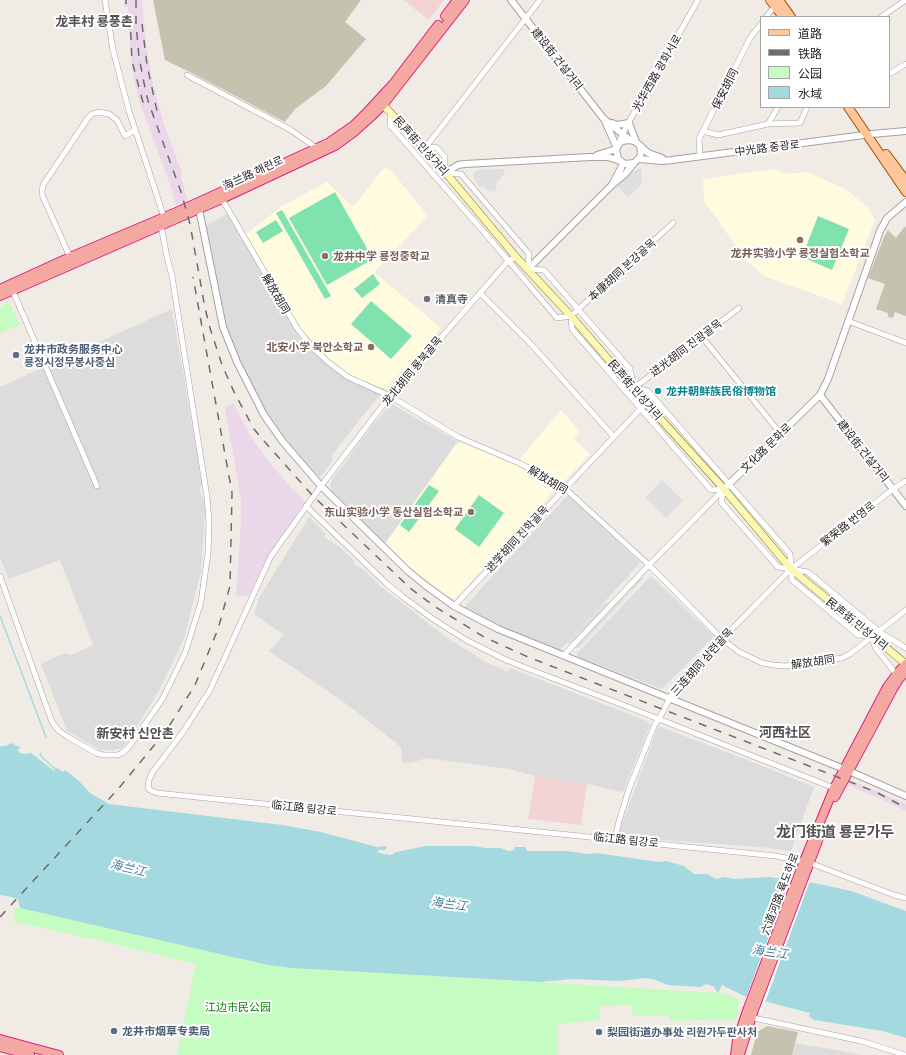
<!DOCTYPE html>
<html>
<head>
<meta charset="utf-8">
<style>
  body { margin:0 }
  #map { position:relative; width:906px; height:1055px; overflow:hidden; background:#f0ebe5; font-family:Barlow,"Noto Sans SC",sans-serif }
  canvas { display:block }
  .legend { position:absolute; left:760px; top:16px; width:130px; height:92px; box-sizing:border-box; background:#fff; border:1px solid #a5a5a5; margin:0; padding:5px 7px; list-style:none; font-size:12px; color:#1f1f1f }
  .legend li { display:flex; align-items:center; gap:8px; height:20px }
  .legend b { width:20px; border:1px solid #a5a5a5 }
</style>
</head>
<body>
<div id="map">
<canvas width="906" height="1055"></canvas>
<ul class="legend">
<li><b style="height:5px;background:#ffc69b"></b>道路</li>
<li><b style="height:5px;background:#6d6d6d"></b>铁路</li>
<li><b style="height:11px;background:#c4fcc1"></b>公园</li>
<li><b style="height:11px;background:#a4dadf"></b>水域</li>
</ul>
</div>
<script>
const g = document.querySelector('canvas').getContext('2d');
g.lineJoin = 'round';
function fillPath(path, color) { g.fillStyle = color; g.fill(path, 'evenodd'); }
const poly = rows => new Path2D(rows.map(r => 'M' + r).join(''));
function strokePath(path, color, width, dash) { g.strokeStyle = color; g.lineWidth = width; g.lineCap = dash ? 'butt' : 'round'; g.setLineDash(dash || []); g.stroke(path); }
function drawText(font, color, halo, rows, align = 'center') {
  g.font = font + ' Barlow,"Noto Sans SC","Noto Sans KR",sans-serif'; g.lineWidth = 4; g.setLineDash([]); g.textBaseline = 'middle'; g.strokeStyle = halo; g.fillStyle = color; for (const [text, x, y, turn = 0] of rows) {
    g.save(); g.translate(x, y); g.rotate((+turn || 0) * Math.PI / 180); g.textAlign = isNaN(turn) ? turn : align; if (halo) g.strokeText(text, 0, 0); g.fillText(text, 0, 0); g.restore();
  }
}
const residential = poly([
  [233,211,295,320,351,376,385,389,357,423,333,454,331,457,334,459,321,476,318,476,296,452,259,403,246,375,224,320,205,226],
  [172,309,202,483,199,490,204,501,205,513,201,572,184,639,160,689,128,741,122,748,113,750,100,750,67,731,41,664,65,653,71,655,93,645,60,560,9,579,0,558,0,387],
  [391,404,459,442,456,444,385,544,332,494,330,485,332,480,371,427],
  [569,496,639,561,639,564,560,650,556,651,504,629,466,609,466,605,566,497],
  [309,517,326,534,324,537,339,547,355,561,354,564,363,569,380,586,450,640,486,662,508,672,510,668,647,721,650,725,623,792,587,784,535,776,509,769,426,758,411,763,402,762,401,747,348,705,269,651,284,635,254,614,259,598],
  [651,576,714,636,662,689,578,657,577,653],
  [658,726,750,761,814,787,791,851,760,847,620,837,619,832],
  [796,1043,852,1053,862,1055,792,1055]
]);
const commercial = poly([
  [403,0,444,0,429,20],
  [535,776,587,784,581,825,528,819]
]);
const industrial = poly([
  [124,0,142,0,146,46,153,85,164,124,182,173,181,178,188,202,176,206,171,187,140,103,136,88,131,60,128,7,124,7],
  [233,403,250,435,265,457,292,489,306,502,268,556,248,597,236,595,241,521,241,500,225,407],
  [850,780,906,804,906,811,875,796,847,785]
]);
const education = poly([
  [384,168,390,169,428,216,374,272,441,328,385,389,351,376,333,364,302,330,246,234,282,206,327,182,353,207],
  [773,169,786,174,808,172,845,189,868,207,875,220,842,304,764,276,746,260,704,201,703,179],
  [561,410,580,432,574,439,590,454,564,482,562,482,519,460],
  [459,442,530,471,558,486,456,598,452,598,444,594,419,576,385,544,456,444]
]);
const construction = poly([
  [153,0,361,0,345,22,366,39,326,86,295,109,285,122,190,72,165,60],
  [905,226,906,228,906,316,895,312,893,318,888,317,888,313,876,309,885,284,868,278,884,237,888,230,896,238],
  [767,1026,798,1032,792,1055,751,1055,757,1032]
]);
const park = poly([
  [7,302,10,304,20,324,0,333,0,308],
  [15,908,20,908,278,967,721,993,727,994,740,1000,737,1009,740,1010,735,1022,725,1019,670,1021,669,1015,633,1016,632,1005,599,1006,600,1020,558,1024,558,1055,177,1055,196,964,93,939,15,922,14,917]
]);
const pitch = poly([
  [335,192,373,259,327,285,289,218],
  [282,210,331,296,325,299,276,213],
  [818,216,849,229,832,270,802,257],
  [276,220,283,231,263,243,256,232],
  [373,274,380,284,362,298,354,289],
  [371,301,412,336,391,359,351,324],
  [429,485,439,491,409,532,400,525],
  [479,495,504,513,479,547,455,529]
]);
const parking = poly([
  [641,168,642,182,638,188,628,197,616,185,632,172],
  [504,169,505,173,497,182,495,192,488,191,484,187,480,188,473,177,473,173,479,170],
  [662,480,683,501,666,518,645,498],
  [640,578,644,578,579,648,574,648],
  [604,603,610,603,572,643,566,643]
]);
const water = poly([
  [11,743,21,748,17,750,20,753,25,754,31,753,54,771,57,768,63,772,65,770,79,781,90,793,109,804,282,825,321,832,377,847,387,846,385,850,379,850,377,852,383,854,391,855,396,852,426,846,475,846,484,848,501,848,508,851,514,850,515,847,525,847,527,851,567,851,587,854,596,853,659,862,666,861,684,866,694,874,707,874,716,879,724,877,735,879,769,877,814,883,851,891,906,911,906,1038,883,1031,814,1020,809,1016,810,1013,744,996,722,985,718,993,713,986,706,984,701,987,668,985,656,980,645,978,620,981,573,979,540,982,292,968,268,965,20,908,18,899,16,898,0,895,0,746,6,746]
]);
const pier = poly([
  [794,869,812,875,761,1013,743,1006]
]);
const stream = poly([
  [0,616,46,737],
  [41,753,40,755,56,770]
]);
const minor = poly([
  [105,0,113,50,129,111,164,217],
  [766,17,776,5],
  [881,17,906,0],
  [889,74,906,64],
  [187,75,291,130,318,149],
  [391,112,390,125,484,232,557,318,571,316],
  [768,124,778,107],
  [703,131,718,135,768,124,800,123,807,107],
  [618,145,626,127,698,0],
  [425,148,436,147,445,157,445,173,461,174,529,254,528,269,544,270,630,369,634,387],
  [425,148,540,0],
  [700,156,699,139,750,38,761,24],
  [222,199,297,328,311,346,328,362,348,377,390,396,458,437,519,463,560,484,649,565,722,639,739,652,762,663,773,665,785,666,842,658,850,654,906,610],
  [70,257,43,197,42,193,43,185,88,118,92,114,98,112,109,114,117,120,125,136,135,130],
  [516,257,508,261,390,396,321,486,271,556,210,690,183,732,152,773,149,780,148,787,150,790,157,793,776,856,810,863,894,895,906,898],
  [12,289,97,486],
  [480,293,530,343,614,437],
  [571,316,572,329,711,490,724,489],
  [571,316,673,223],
  [848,321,906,343],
  [702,337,781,434],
  [634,388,648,391,790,554,792,580,858,635,872,636],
  [634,388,739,308],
  [724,489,721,502,778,567,808,572,881,633,906,648],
  [306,506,387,584,403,597,433,619,466,640,504,659,526,668,618,703,834,788],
  [0,576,52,722,59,731,68,737,96,753,103,755,118,755,122,753,128,748,150,717,163,698,185,653,201,602,208,553,209,522,207,497,172,276,167,257,161,226],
  [454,606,646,403],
  [872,636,875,647,896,674],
  [563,656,649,565,723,490],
  [615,839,619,821,629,789,655,724,659,719,673,692,722,639,791,569,893,489,906,481],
  [749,1017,861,1041,905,1055]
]);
const tertiary = poly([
  [511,0,603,118,611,125,630,140],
  [605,121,617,148],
  [612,123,617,125,629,123,636,142],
  [640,146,641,151,640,157,634,163,625,164,618,159,616,149,619,144,622,141,630,140,636,142,648,153,662,158],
  [597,155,616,149],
  [639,159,662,161,672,160,872,134,906,131],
  [620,161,623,163,621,168,612,185,625,174,634,163],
  [445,173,458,165,465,164,590,157,608,157,620,161],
  [199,209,223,327,237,362,264,415,283,442,321,486,408,571,425,585,454,606,498,629,849,771,906,796],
  [528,269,612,185],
  [820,395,906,506],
  [724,489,820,395,828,379,880,231,887,218,906,202]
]);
const secondary = poly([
  [380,102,425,148,516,257,571,316,646,403,724,489,791,569,906,664]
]);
const primary = poly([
  [770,0,783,17],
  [779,0,791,17],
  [848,107,906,192],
  [886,154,906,181]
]);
const trunk = poly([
  [445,16,457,0],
  [0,289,70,257,181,210,328,143,354,125,368,111,393,84,438,25],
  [0,296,222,199,335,146,353,133,372,116,383,105,465,0],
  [835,797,893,689,899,679,906,672],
  [0,1039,59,1055],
  [0,1047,30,1055],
  [740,1054,754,1010,819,838],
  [735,1055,737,1040,748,1008,800,871,834,788,887,687,899,671,906,664]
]);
const rail = poly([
  [136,0,136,24,139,57,144,83,148,101,181,192,190,224,205,308,210,328,222,365,235,394,254,429,264,441,313,496,410,588,434,606,484,637,528,657,876,792,906,808],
  [126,4,126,0],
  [130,16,132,61,144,106],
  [142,24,147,65,157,111],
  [0,917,119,788,166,731,195,685,218,629,230,586,232,493,193,277]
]);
const markers = [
  [800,240,4,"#8d6e63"],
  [325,256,4,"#8d6e63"],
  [427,299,4,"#6b7280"],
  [371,347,4,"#8d6e63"],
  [16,355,4,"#5c6f8a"],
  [658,391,4,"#0f9aa8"],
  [471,512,4,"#8d6e63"],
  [114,1031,4,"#5c6f8a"],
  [599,1032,4,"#5c6f8a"]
];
const streetNames = [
  ["建设街 건설거리",557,59,52],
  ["光华西路 광화서로",657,73,-60],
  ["保安胡同",725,89,-63],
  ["民声街 민성거리",421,146,48],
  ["中光路 중광로",767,148,-7],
  ["海兰路 해란로",253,173,-25],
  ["本康胡同 본강골목",622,270,-42],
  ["解放胡同",276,294,60],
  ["进光胡同 진광골목",686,348,-37],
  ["龙北胡同 룡북골목",412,371,-50],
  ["民声街 민성거리",635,390,49],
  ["文化路 문화로",766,448,-44],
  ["建设街 건설거리",863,451,52],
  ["解放胡同",548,480,31],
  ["繁荣路 번영로",848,524,-38],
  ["进学胡同 진학골목",517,539,-47],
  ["民声街 민성거리",857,624,39],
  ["三连胡同 삼련골목",702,662,-48],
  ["解放胡同",813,662,-8],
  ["临江路 림강로",304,808,6],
  ["临江路 림강로",626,840,6],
  ["六道河路 륙도하로",780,894,-69]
];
const educationNames = [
  ["龙井实验小学 룡정실험소학교",800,253,"center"],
  ["龙井中学 룡정중학교",333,256,"left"],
  ["北安小学 북안소학교",363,347],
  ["东山实验小学 동산실험소학교",463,512]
];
const worshipNames = [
  ["清真寺",435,299]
];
const serviceNames = [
  ["龙井市政务服务中心",24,349],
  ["룡정시정무봉사중심",24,362],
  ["龙井市烟草专卖局",122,1031],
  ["梨园街道办事处 리원가두판사처",607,1032]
];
const cultureNames = [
  ["龙井朝鲜族民俗博物馆",666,391]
];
const parkNames = [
  ["江边市民公园",238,1007]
];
const waterNames = [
  ["海兰江",128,868,14],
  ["海兰江",449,904,8],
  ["海兰江",770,952,8]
];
const quarterNames = [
  ["龙丰村 룡풍촌",94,22],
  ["河西社区",785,733],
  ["新安村 신안촌",135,734]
];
const districtNames = [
  ["龙门街道 룡문가두",835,832]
];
fillPath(residential, '#dddcdc');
fillPath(commercial, '#f2d4d6');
fillPath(industrial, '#ead7e9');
fillPath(education, '#fffbdf');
fillPath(construction, '#c5c2b0');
fillPath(park, '#c4fcc1');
fillPath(pitch, '#80e2af');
fillPath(parking, '#dfdfdf');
fillPath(water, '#a4dadf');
fillPath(pier, '#fff');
strokePath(stream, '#a4dadf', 1.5);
strokePath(minor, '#a3a3a3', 6);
strokePath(tertiary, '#a3a3a3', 8);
strokePath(secondary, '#7c7801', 8);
strokePath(primary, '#9a5200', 10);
strokePath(trunk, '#e21e7c', 10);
strokePath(minor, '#fff', 5);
strokePath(tertiary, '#fff', 6);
strokePath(secondary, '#fcf6b7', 7);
strokePath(primary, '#ffc69b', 8);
strokePath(trunk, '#f4a8a2', 8);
strokePath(rail, '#6d6d6d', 1.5, [8, 8]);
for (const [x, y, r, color] of markers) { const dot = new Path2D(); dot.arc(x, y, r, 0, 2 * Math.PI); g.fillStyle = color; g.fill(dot); strokePath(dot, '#fff', 1.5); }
drawText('11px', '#1f1f1f', '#fff', streetNames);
drawText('bold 11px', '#785e54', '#fff', educationNames, 'right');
drawText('bold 11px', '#5b616d', '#fff', worshipNames, 'left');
drawText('bold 11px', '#4e5e75', '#fff', serviceNames, 'left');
drawText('bold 11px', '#0d838f', '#fff', cultureNames, 'left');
drawText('11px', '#0e8307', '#fff', parkNames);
drawText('italic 12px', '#3f7a9b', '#fff', waterNames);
drawText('bold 13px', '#525252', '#fff', quarterNames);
drawText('bold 15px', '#525252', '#fff', districtNames);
</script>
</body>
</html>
